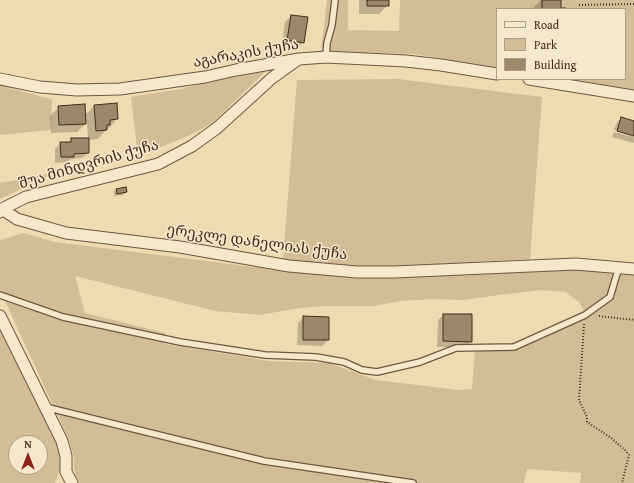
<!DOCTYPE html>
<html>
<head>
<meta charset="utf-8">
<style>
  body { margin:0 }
  #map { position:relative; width:634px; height:483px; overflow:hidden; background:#efdbb0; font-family:"Gentium Book Plus",serif }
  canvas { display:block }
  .legend { position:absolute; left:496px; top:8px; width:130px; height:72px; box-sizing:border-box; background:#f5e8cc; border:1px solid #ad9d86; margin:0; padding:5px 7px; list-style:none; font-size:12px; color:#422d1c }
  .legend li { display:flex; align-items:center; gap:8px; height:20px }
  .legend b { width:20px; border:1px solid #ad9d86 }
  .north { position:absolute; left:8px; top:435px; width:40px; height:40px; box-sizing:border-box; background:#f5e8cc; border:1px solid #ad9d86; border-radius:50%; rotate:0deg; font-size:11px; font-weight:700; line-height:16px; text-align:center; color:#422d1c }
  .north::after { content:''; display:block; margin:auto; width:14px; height:18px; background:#8f2418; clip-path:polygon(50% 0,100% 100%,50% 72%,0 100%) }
</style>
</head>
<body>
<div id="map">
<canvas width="634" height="483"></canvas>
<ul class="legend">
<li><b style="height:5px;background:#f5e8cc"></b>Road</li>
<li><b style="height:11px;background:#d2bd97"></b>Park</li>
<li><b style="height:11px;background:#9c8769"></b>Building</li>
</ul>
<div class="north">N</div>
</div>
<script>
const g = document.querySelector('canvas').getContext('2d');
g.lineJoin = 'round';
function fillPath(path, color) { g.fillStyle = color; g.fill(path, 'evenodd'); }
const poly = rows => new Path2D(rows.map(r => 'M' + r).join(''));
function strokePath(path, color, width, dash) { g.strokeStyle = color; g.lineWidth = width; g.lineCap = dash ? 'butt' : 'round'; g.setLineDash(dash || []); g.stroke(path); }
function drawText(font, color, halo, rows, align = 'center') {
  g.font = font + ' "Gentium Book Plus","Noto Serif Georgian",serif'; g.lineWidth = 3; g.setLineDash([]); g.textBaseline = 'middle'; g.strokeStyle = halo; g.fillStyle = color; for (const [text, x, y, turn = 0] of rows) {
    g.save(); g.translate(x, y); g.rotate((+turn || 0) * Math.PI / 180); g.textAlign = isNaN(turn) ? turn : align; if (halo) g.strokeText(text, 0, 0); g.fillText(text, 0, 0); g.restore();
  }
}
const green = poly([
  [327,0,348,0,348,30,399,31,400,0,634,0,634,91,564,79,625,79,625,9,497,9,497,68,414,54,321,51],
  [266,68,264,73,211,124,186,137,138,156,131,97,181,89],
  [398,79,542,97,530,259,385,267,305,264,283,260,297,80],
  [0,86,52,99,51,130,0,135],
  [54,173,0,199,0,183],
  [23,233,55,242,286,271,320,274,382,277,572,269,634,275,634,483,580,483,581,473,527,469,524,483,79,483,77,481,74,469,74,457,69,440,0,290,0,242,1,240],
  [75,276,215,311,260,315,293,309,323,306,374,306,401,301,432,299,464,300,499,295,543,290,565,292,578,301,585,312,528,340,475,349,472,389,458,390,376,380,329,363,269,361,165,344,165,333,85,313],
  [0,328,61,452,61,465,55,483,0,483],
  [16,443,40,443,40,467,16,467]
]);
const shadow = poly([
  [359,0,388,0,388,5,379,14,359,14],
  [541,0,560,0,560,9,565,9,534,9,534,7],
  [291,16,303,42,298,48,282,46,285,22],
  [94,106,117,119,109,128,106,128,106,130,98,139,88,140,88,153,82,158,71,159,67,162,55,163,55,149,61,143,68,143,72,139,88,139,87,122,77,132,51,133,50,116,59,107,85,115],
  [621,118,634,122,634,135,614,130,616,124],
  [614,132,634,137,634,143,612,137],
  [116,189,126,192,123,195,114,196,114,192],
  [443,315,471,341,465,347,437,347,438,320],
  [304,317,328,340,322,346,297,345,298,323]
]);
const building = poly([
  [367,0,389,0,389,6,367,6,367,0],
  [542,0,561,0,561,8,566,8,566,9,542,9,542,0],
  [291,15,308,17,304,43,287,40,291,15],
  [117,103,118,119,110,120,110,125,107,125,107,130,96,131,94,105,117,103],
  [85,104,86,124,59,125,58,106,85,104],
  [621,117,634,121,634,136,617,131,621,117],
  [71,138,89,138,89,153,74,154,74,157,61,157,60,142,71,142,71,138],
  [126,187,127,192,117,194,116,189,126,187],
  [443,314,472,314,472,342,443,341,443,314],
  [303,316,329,317,329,340,303,340,303,316]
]);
const path = poly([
  [579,5,634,4],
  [599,316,634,320],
  [584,324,579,400,587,417,587,422,611,438,625,450,629,455,622,483]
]);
const service = poly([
  [326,57,327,43,332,25,335,0],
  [0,295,63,317,180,342,265,355,316,357,344,362,362,370,377,372,420,362,456,348,514,347,585,315,610,297,619,267],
  [45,407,264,461,413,483]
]);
const minor = poly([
  [0,79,40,87,77,90,120,89,205,77,236,70,299,59,326,57,406,61,441,65,497,74],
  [529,79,634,96],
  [0,209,2,209,17,219,66,233,180,247,289,266,357,272,394,272,576,264,634,269],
  [0,212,2,209,26,197,158,164,192,146,217,128,272,78,297,60],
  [0,316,62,441,66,456,66,472,72,483]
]);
const streetNames = [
  ["აგარაკის ქუჩა",246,54,-10],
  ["შუა მინდვრის ქუჩა",89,165,-16],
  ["ერეკლე დანელიას ქუჩა",257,243,8]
];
fillPath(green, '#d2bd97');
fillPath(shadow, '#0003');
fillPath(building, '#9c8769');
strokePath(building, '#422d1c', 1);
strokePath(service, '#6d5841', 8);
strokePath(minor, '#6d5841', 13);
strokePath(path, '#422d1c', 2, [1, 2]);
strokePath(service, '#f5e8cc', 5.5);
strokePath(minor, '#f5e8cc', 11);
drawText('15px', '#422d1c', '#f5e8cc', streetNames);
</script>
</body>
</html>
